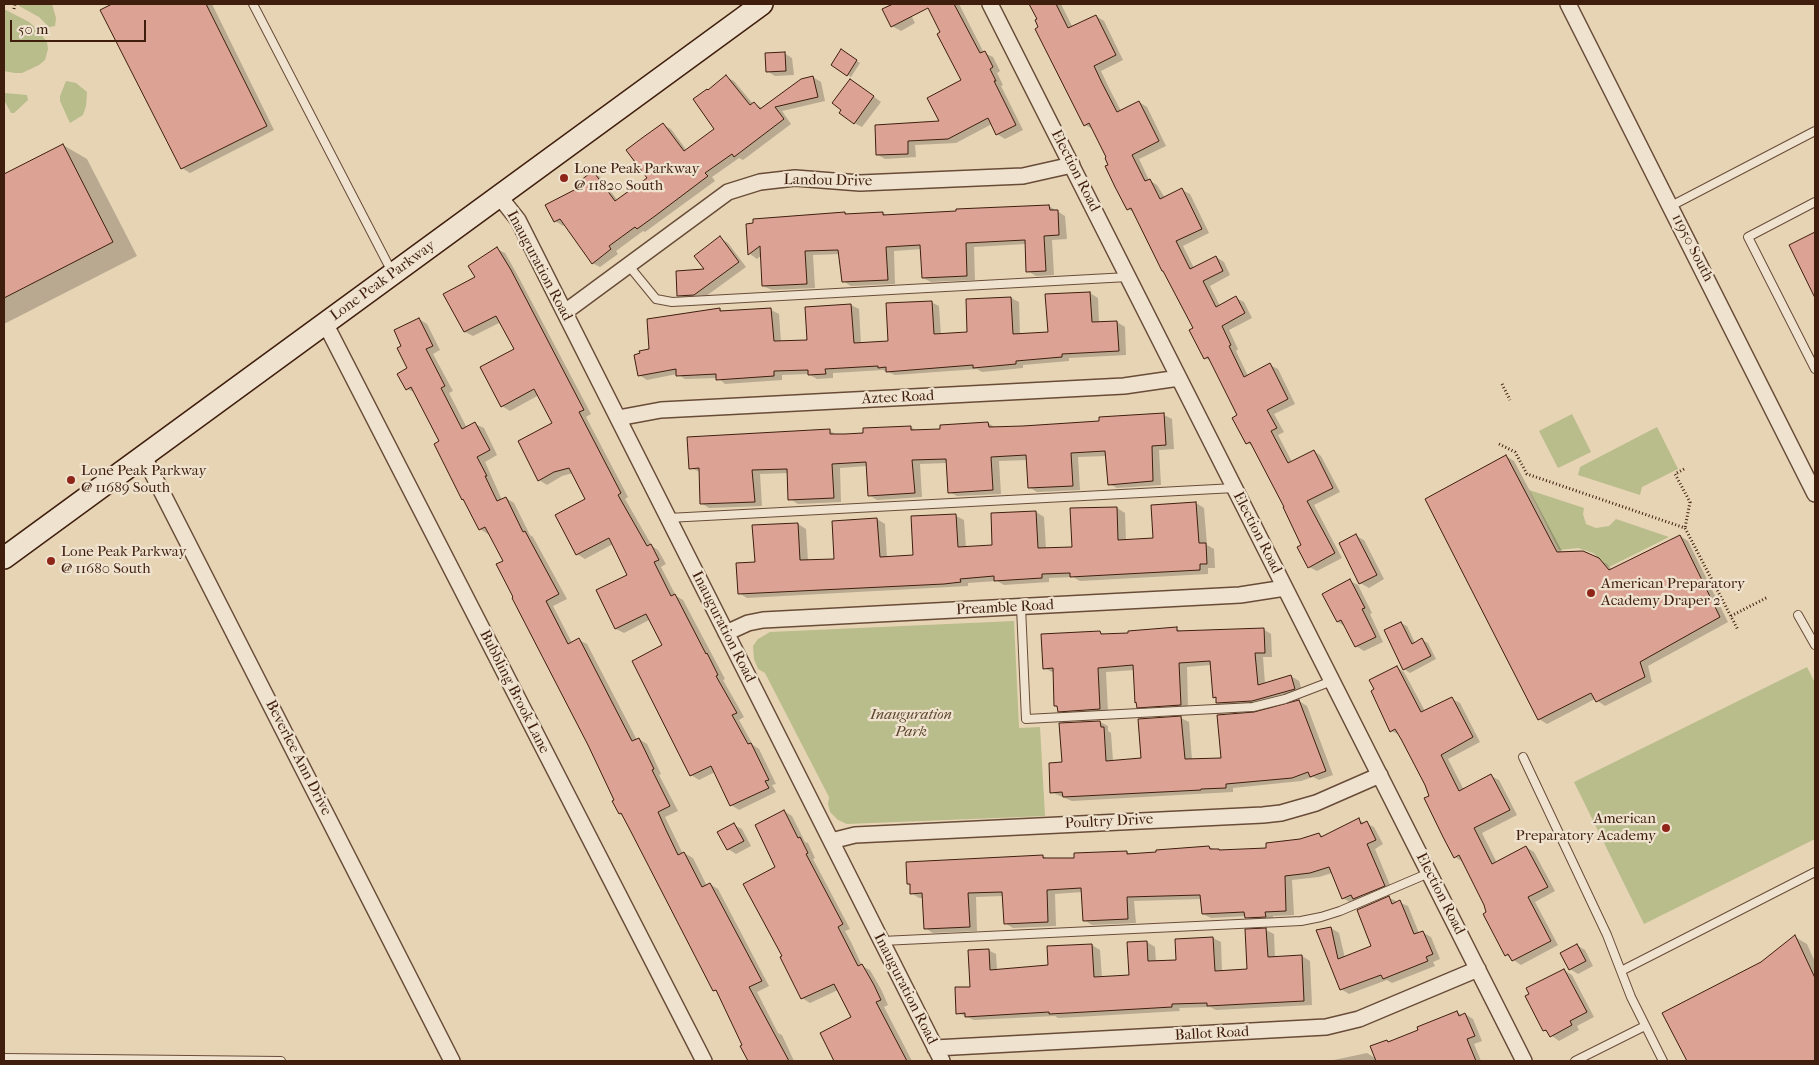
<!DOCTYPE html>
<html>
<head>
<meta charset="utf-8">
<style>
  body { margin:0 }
  #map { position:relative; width:1819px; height:1065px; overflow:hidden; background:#e6d4b5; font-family:"IM FELL French Canon",serif }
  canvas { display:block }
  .frame { position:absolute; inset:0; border:5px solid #3f1e0e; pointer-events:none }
  .scale { position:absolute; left:10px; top:20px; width:136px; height:22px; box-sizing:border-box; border:2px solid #3f1e0e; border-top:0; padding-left:6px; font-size:15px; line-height:18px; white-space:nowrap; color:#3f1e0e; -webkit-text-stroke:4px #efe3cf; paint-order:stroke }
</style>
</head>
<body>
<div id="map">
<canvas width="1819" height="1065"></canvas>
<div class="frame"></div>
<div class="scale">50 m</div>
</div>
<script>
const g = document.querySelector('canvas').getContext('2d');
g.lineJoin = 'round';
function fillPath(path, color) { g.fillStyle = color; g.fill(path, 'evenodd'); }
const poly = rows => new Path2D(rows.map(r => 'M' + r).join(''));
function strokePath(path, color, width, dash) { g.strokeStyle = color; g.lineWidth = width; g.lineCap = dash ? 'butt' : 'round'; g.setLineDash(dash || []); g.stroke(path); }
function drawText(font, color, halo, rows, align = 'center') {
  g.font = font + ' "IM FELL French Canon",serif'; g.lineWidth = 4.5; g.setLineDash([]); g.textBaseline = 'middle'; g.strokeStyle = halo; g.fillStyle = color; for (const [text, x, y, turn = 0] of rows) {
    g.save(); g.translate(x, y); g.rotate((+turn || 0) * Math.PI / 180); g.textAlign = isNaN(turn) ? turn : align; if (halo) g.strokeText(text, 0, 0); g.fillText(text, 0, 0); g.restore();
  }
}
const green = poly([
  [19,4,52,4,56,18,55,26,49,27,39,17,19,6],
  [4,9,29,22,37,29,47,42,48,49,45,60,39,65,22,73,15,73,4,71],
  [66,81,76,83,87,92,86,106,83,115,70,123,60,101,60,96],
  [4,93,27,95,28,100,14,113,11,113,4,100],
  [1572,414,1591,452,1558,468,1539,431],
  [1657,427,1678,469,1642,487,1640,495,1578,475,1580,467],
  [1529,490,1584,508,1583,514,1586,524,1596,528,1609,526,1616,519,1669,537,1609,567,1593,553,1578,548,1559,550],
  [1014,621,1019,728,1040,727,1045,816,847,824,838,820,830,812,828,804,829,797,765,673,758,669,754,659,753,646,758,639,770,632],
  [1807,667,1815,683,1815,839,1644,924,1574,782]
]);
const shadow = poly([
  [114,4,212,4,274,130,190,173,182,168,102,10],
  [896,4,902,4,907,7,915,23,901,31,892,26,884,10],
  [928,4,959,4,984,53,993,57,1000,71,997,73,1003,85,1001,86,1023,130,1005,139,997,134,992,124,956,143,915,145,916,157,885,159,878,155,941,122,963,81],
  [1031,4,1061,4,1073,28,1096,16,1104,21,1123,60,1101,71,1109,88,1121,111,1139,102,1147,107,1166,146,1139,159,1149,180,1157,185,1165,198,1182,190,1190,194,1209,233,1183,246,1194,268,1216,257,1224,262,1230,275,1210,286,1220,306,1236,298,1244,302,1252,318,1229,330,1238,349,1236,351,1248,376,1270,365,1278,369,1295,404,1274,414,1284,432,1278,435,1292,462,1314,451,1321,456,1340,492,1314,505,1342,558,1317,571,1309,567,1303,546,1286,507,1255,447,1247,443,1239,416,1212,362,1205,358,1195,328,1135,213,1128,209,1108,158,1093,129,1085,125,1040,28,1038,19],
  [841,51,860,63,851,77,833,65],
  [784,53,792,58,794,75,775,76,767,71],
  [726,77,734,81,753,104,754,103,762,108,813,77,821,82,825,101,782,111,791,124,743,160,739,158,712,177,715,181,645,232,643,231,616,251,618,254,600,267,592,263,565,224,563,226,555,221,593,173,600,177,618,201,648,178,663,125,671,129,687,151,716,129,707,91],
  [858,85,881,102,862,127,854,123],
  [63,145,87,159,137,256,4,324,4,176],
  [1049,206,1065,216,1067,239,1052,240,1054,275,1036,276,1028,271,1026,244,974,247,975,280,931,282,923,278,921,249,894,251,895,284,851,286,843,281,840,254,813,255,815,288,772,290,763,286,762,255,757,259,750,254,747,225,755,224,754,220,845,213,849,215,883,213,888,216],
  [1815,233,1815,295,1790,246],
  [720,238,728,243,746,267,702,299,687,300,678,295,706,270],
  [497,249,505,253,518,276,591,414,586,417,628,497,625,499,652,546,658,550,666,564,661,567,676,596,683,600,725,679,723,680,744,717,739,720,753,745,759,749,776,784,772,785,776,792,739,810,731,805,715,772,699,780,691,775,664,645,651,619,624,633,616,629,598,591,628,575,613,544,585,559,577,554,587,499,573,473,562,476,547,485,539,480,554,424,539,395,510,411,502,406,515,350,501,322,473,336,465,332,477,278],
  [1090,293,1098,298,1099,323,1117,322,1125,327,1126,355,1069,358,1069,361,1023,365,1023,368,982,372,977,369,895,375,883,370,833,373,833,378,817,379,808,374,782,375,782,380,725,384,718,378,685,379,677,374,647,380,639,375,651,350,720,309,724,312,771,310,779,314,781,342,809,341,851,305,859,309,861,344,890,343,931,302,939,306,941,335,969,333,1011,298,1019,302,1020,335,1049,333],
  [419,319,427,324,440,350,433,354,453,391,449,393,467,428,475,424,484,428,497,455,485,462,502,500,506,498,514,503,530,535,533,537,567,599,553,606,572,643,579,640,587,644,637,740,639,739,647,744,661,774,659,775,678,811,665,817,683,854,684,853,693,858,707,886,710,884,718,889,769,986,757,992,778,1033,782,1035,794,1061,749,1061,742,1047,744,1045,719,993,714,990,623,816,620,814,616,800,505,561,490,533,488,534,480,529,441,442,416,393,407,389,408,369,403,346],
  [1164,415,1172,419,1174,449,1159,450,1161,485,1117,488,1109,484,1107,456,1078,457,1080,490,1037,492,1029,487,1027,460,999,461,1001,494,957,496,949,492,947,463,920,464,922,497,877,500,869,495,867,466,840,468,841,502,798,504,790,499,788,473,760,474,762,506,709,508,701,503,700,472,690,468,830,431,837,435,864,434,910,427,918,431,942,431,988,423,996,428,1101,422],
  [1506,456,1514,461,1563,553,1598,559,1607,564,1612,570,1680,536,1688,541,1728,622,1648,666,1652,682,1605,706,1595,699,1547,724,1539,719],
  [1196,503,1204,508,1207,545,1214,549,1215,568,1208,568,1208,574,1080,581,1073,577,1049,578,1049,582,1004,585,997,581,968,583,968,586,747,598,739,593,756,563,798,524,806,529,808,561,836,560,877,519,885,524,887,558,915,556,956,516,964,520,966,548,994,546,1036,512,1044,517,1046,549,1074,548,1117,508,1125,513,1126,541,1154,539,1152,506],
  [1356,536,1364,540,1384,579,1369,588,1360,583],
  [1350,581,1358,585,1372,613,1370,614,1383,642,1364,651,1356,646,1346,627,1338,622],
  [1401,623,1407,626,1415,643,1422,640,1428,643,1436,659,1410,673,1404,669],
  [1177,629,1183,632,1263,629,1271,634,1272,657,1263,657,1265,684,1291,676,1299,681,1303,693,1261,705,1225,707,1217,703,1217,699,1214,697,1211,665,1187,667,1188,709,1146,711,1138,707,1135,670,1106,672,1108,713,1067,716,1059,711,1059,707,1056,705,1054,673,1044,668,1100,632,1106,636],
  [1396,667,1404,672,1425,711,1452,699,1460,703,1480,742,1448,759,1464,790,1491,776,1499,780,1517,815,1482,833,1497,863,1526,847,1534,852,1555,891,1535,902,1558,945,1521,965,1506,955,1485,905,1463,862,1455,857,1426,785,1400,735,1391,731],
  [1299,701,1307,706,1333,775,1319,780,1313,777,1301,781,1233,788,1233,792,1072,801,1051,792,1063,763,1100,722,1108,726,1108,731,1111,733,1113,761,1142,760,1181,718,1189,722,1192,760,1222,759,1255,714],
  [784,811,792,816,805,842,808,843,815,858,813,859,850,929,845,931,851,942,862,966,870,970,882,991,888,1005,884,1007,912,1061,863,1061,876,1055,875,1052,857,1061,835,1061,821,1034,852,1018,838,990,810,1003,802,998,784,957,777,867],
  [1358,820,1374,827,1383,844,1375,849,1392,890,1351,903,1343,898,1332,873,1319,877,1292,880,1294,915,1273,916,1273,921,1254,922,1246,916,1211,918,1203,914,1202,899,1134,901,1136,923,1092,925,1084,920,1083,892,1055,894,1056,926,1013,928,1005,923,1004,896,976,897,977,931,933,933,925,928,924,898,919,898,911,893,911,885,908,884,1043,856,1048,859,1075,859,1127,852,1132,855,1209,847,1220,851,1268,849,1319,834,1324,837],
  [734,825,742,829,751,846,736,854,728,849],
  [1389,898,1408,906,1419,933,1422,932,1431,937,1440,959,1433,962,1435,966,1392,983,1387,980,1349,994,1341,989,1331,928,1339,933,1345,958,1373,947],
  [1266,930,1274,934,1275,958,1302,956,1310,961,1312,1005,1216,1010,1210,1007,1179,1008,1180,1011,1077,1017,1058,1018,1055,1016,974,1020,958,1013,988,950,996,954,997,970,1050,966,1092,945,1100,950,1102,978,1131,976,1147,942,1155,947,1156,962,1177,961,1213,938,1221,942,1222,972,1249,970],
  [1795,937,1807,944,1815,962,1815,1061,1688,1061,1664,1014,1762,963],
  [1577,945,1585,950,1593,966,1578,974,1570,969],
  [1564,970,1572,975,1594,1017,1577,1026,1579,1030,1559,1041,1544,1030],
  [1457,1012,1462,1015,1465,1014,1473,1019,1482,1041,1474,1044,1481,1061,1391,1061,1384,1045,1420,1031],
  [1367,1053,1375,1058,1376,1061,1329,1061],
  [1307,1060,1308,1061,1276,1061]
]);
const building = poly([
  [112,4,206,4,267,126,181,169,100,10,112,4],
  [893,4,954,4,980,53,985,51,993,67,990,69,996,81,994,81,1016,125,996,135,988,118,948,139,908,141,908,154,876,155,875,125,939,121,927,98,961,80,937,34,940,32,928,8,891,27,882,9,893,4],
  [1029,4,1056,4,1068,28,1096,15,1116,55,1094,66,1102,83,1117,112,1139,101,1159,141,1132,155,1145,181,1150,179,1160,199,1182,188,1202,229,1176,241,1190,269,1216,256,1223,271,1203,281,1216,307,1236,296,1245,313,1222,326,1231,345,1229,346,1244,377,1270,363,1288,399,1267,410,1277,428,1271,431,1288,463,1314,450,1333,488,1307,501,1335,553,1308,568,1297,547,1301,545,1283,507,1284,507,1250,442,1246,444,1232,418,1237,415,1208,357,1204,359,1189,330,1193,328,1163,271,1162,271,1131,208,1127,210,1115,187,1105,166,1108,165,1105,158,1106,157,1089,123,1084,126,1035,29,1038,27,1035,20,1037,19,1029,4],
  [841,49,857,60,847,76,831,65,841,49],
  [785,52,786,71,766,72,765,53,785,52],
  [726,75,750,105,754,102,760,109,801,79,813,76,818,97,775,107,784,119,734,157,732,154,705,173,708,176,655,216,637,229,635,227,609,246,611,249,592,264,560,219,554,222,545,205,580,187,577,183,593,171,615,201,647,178,626,150,642,138,663,123,684,151,714,129,693,99,707,89,708,90,726,75],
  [850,79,874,96,854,124,839,113,841,110,832,103,850,79],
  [63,144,113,242,4,298,4,174,63,144],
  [1049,205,1050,210,1058,210,1059,235,1044,236,1046,271,1026,272,1025,240,966,243,967,276,922,278,920,245,886,247,888,280,842,282,838,250,805,251,807,284,762,286,760,246,748,255,746,224,753,223,753,219,845,212,845,214,883,212,883,215,956,211,956,209,1049,205],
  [1815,232,1815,298,1789,245,1815,232],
  [720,236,739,262,694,295,677,296,676,271,704,269,694,256,720,236],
  [497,247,511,270,584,410,579,412,621,493,618,495,647,546,651,544,659,560,654,562,671,596,675,594,706,654,707,653,718,675,716,676,737,713,732,715,748,744,751,743,769,780,765,781,769,788,730,806,711,766,690,776,632,661,662,645,646,614,615,629,596,590,627,575,609,538,576,555,555,515,585,499,569,468,554,472,538,481,518,441,552,423,534,389,501,407,480,367,514,349,496,316,464,332,443,294,475,277,468,266,497,247],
  [1090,292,1092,322,1117,321,1119,351,1062,354,1062,357,1016,361,1016,364,973,368,973,365,886,372,886,367,878,368,878,366,825,369,826,374,808,375,808,370,774,371,774,376,716,380,716,374,676,376,676,369,638,376,634,355,640,353,639,351,649,349,647,319,720,308,720,311,771,308,774,341,807,340,805,307,851,304,854,343,888,341,886,303,932,301,934,334,967,332,966,299,1011,297,1013,334,1048,332,1045,294,1090,292],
  [419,318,433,346,426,349,445,386,441,388,462,429,475,422,490,450,477,457,487,476,485,476,497,501,506,497,523,532,525,531,559,594,546,601,568,644,579,638,632,741,639,738,654,769,652,770,670,806,658,812,666,830,678,855,684,852,702,887,710,883,762,981,749,987,789,1061,748,1061,740,1046,742,1045,716,990,713,991,629,828,621,813,619,814,612,801,614,800,588,745,512,598,513,597,496,564,503,561,485,527,479,530,463,499,462,500,434,444,439,441,411,387,406,390,397,374,407,368,397,348,401,346,394,330,419,318],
  [1164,413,1166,445,1152,446,1153,481,1108,485,1105,451,1071,453,1073,486,1028,488,1026,455,991,457,993,490,948,493,946,459,912,460,915,493,868,496,866,462,832,464,834,498,788,500,787,469,752,470,755,502,700,504,699,468,689,469,687,437,830,429,830,434,845,434,863,433,863,428,911,426,911,430,940,429,940,425,988,422,989,427,1023,426,1099,421,1099,417,1164,413],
  [1506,455,1557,552,1583,551,1599,558,1609,570,1680,535,1720,617,1640,662,1645,677,1596,702,1591,693,1538,720,1425,499,1506,455],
  [1196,502,1199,543,1206,543,1207,564,1200,564,1200,570,1070,577,1070,573,1042,574,1042,578,994,581,994,576,960,579,961,582,944,584,738,594,736,563,755,562,752,525,798,523,800,560,834,559,832,521,877,518,880,557,913,555,911,516,956,514,958,547,992,545,991,513,1036,511,1038,548,1072,547,1070,508,1117,507,1118,540,1153,538,1151,505,1196,502],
  [1356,534,1377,575,1359,584,1339,543,1356,534],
  [1350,579,1365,608,1362,609,1376,637,1355,647,1341,620,1337,622,1322,594,1350,579],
  [1401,622,1412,644,1422,638,1431,656,1403,670,1384,630,1401,622],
  [1177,627,1177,631,1264,628,1265,653,1255,653,1258,685,1291,675,1295,689,1252,701,1216,703,1216,697,1213,698,1210,661,1179,663,1181,705,1137,708,1136,702,1135,703,1133,665,1098,668,1100,709,1058,712,1057,706,1054,706,1053,668,1043,669,1041,634,1100,631,1101,634,1128,633,1128,631,1177,627],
  [1397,666,1421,712,1452,697,1473,737,1441,755,1459,791,1491,774,1510,810,1474,828,1492,864,1526,846,1548,887,1528,897,1551,941,1512,961,1508,954,1505,956,1483,914,1486,912,1484,905,1459,855,1454,858,1443,837,1424,798,1429,796,1425,785,1401,739,1395,729,1390,732,1371,691,1374,689,1369,680,1397,666],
  [1299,700,1326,771,1310,777,1308,772,1292,778,1226,784,1226,788,1201,789,1201,790,1063,797,1062,792,1050,793,1049,763,1062,762,1059,723,1100,721,1101,727,1104,727,1106,761,1141,758,1138,719,1181,716,1185,759,1221,758,1217,715,1254,712,1299,700],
  [784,810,798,838,800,837,808,853,806,854,843,924,838,927,858,966,862,964,874,985,881,1000,876,1002,907,1061,834,1061,820,1033,851,1017,834,984,801,999,780,957,782,956,743,884,775,867,755,825,784,810],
  [1359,818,1361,824,1367,821,1376,840,1367,844,1385,886,1353,899,1351,895,1342,899,1329,867,1310,873,1285,876,1286,911,1265,912,1266,917,1245,918,1244,912,1202,914,1200,895,1127,897,1128,919,1083,921,1081,888,1047,890,1048,922,1004,924,1002,892,968,893,970,927,924,929,922,893,910,894,910,884,907,884,906,862,1043,855,1043,858,1074,858,1074,853,1127,851,1127,854,1156,852,1156,850,1209,846,1210,849,1219,849,1219,850,1266,848,1266,843,1300,839,1319,833,1321,837,1359,818],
  [734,823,744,841,727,850,717,832,734,823],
  [1389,896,1392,904,1400,900,1414,934,1423,931,1433,954,1426,957,1428,961,1383,979,1381,975,1340,990,1316,930,1331,927,1338,959,1371,946,1357,910,1389,896],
  [1266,928,1268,957,1302,955,1304,1001,1207,1006,1207,1003,1172,1004,1172,1007,1068,1013,1049,1014,1049,1012,965,1017,965,1013,956,1014,955,987,970,987,968,950,989,949,990,970,1048,965,1047,946,1092,944,1094,977,1129,975,1127,942,1147,941,1148,961,1176,960,1175,939,1213,937,1215,971,1247,969,1245,929,1266,928],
  [1795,935,1815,978,1815,1061,1687,1061,1662,1013,1761,962,1795,935],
  [1577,944,1586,961,1569,970,1560,953,1577,944],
  [1564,969,1587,1012,1570,1021,1572,1025,1550,1037,1546,1030,1543,1031,1525,996,1529,994,1526,988,1564,969],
  [1457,1011,1459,1016,1465,1013,1475,1036,1467,1039,1476,1061,1376,1061,1370,1046,1387,1040,1388,1042,1418,1030,1417,1027,1457,1011]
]);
const path = poly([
  [14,9,15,4],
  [1502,384,1510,400],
  [1499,444,1515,452,1527,474,1685,528,1738,630],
  [1684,469,1675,474,1690,502,1685,528],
  [1731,616,1768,597]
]);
const service = poly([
  [253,4,392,272],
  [1815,202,1748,237,1815,369],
  [1671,206,1815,131],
  [629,266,656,299,672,302,1128,277],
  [668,518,1235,488],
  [1021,607,1026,719,1253,707,1285,699,1332,681],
  [1798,615,1815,645],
  [1523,757,1607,935,1631,997,1663,1061],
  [882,941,1301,921,1321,917,1340,911,1429,873],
  [1621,971,1815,872],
  [4,1058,281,1061],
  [1575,1061,1645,1026]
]);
const minor = poly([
  [990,4,1524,1061],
  [1568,4,1815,494],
  [499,196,518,220,942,1061],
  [565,312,728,192,760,182,795,178,860,183,1023,176,1072,165],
  [325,323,704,1061],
  [618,418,661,410,1124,386,1179,378],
  [143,455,452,1061],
  [726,633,748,623,763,620,1240,595,1285,588],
  [831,841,855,835,1263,815,1281,813,1316,803,1380,775],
  [935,1048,1326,1027,1359,1019,1478,969]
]);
const secondary = poly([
  [4,558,762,4]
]);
const markers = [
  [564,178,5,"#8f2418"],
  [71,480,5,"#8f2418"],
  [51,561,5,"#8f2418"],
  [1591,593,5,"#8f2418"],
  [1666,828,5,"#8f2418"]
];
const poiNames = [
  ["Lone Peak Parkway",574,169],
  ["@ 11820 South",574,186],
  ["Lone Peak Parkway",81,471],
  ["@ 11689 South",81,488],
  ["Lone Peak Parkway",61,552],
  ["@ 11680 South",61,569],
  ["American Preparatory",1601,584],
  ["Academy Draper 2",1601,601],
  ["American",1656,819,"right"],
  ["Preparatory Academy",1656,836,"right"]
];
const streetNames = [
  ["Election Road",1075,171,63],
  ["Landou Drive",828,181,1],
  ["11950 South",1692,248,63],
  ["Inauguration Road",539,266,62],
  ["Lone Peak Parkway",383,281,-36],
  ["Aztec Road",898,398,-3],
  ["Election Road",1257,533,63],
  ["Preamble Road",1005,608,-3],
  ["Inauguration Road",723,627,63],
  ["Bubbling Brook Lane",514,692,63],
  ["Beverlee Ann Drive",298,758,63],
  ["Poultry Drive",1109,822,-3],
  ["Election Road",1440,894,63],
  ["Inauguration Road",905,989,63],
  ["Ballot Road",1212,1034,-3]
];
const parkNames = [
  ["Inauguration",911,715],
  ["Park",911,732]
];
fillPath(green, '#b9bc8b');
fillPath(shadow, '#0003');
fillPath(building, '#dca394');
strokePath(building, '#3f1e0e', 1);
strokePath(service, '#694c38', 10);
strokePath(minor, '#694c38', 18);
strokePath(secondary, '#3f1e0e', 24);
strokePath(path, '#3f1e0e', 3, [1, 2.5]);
strokePath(service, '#efe3cf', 8);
strokePath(minor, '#efe3cf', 15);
strokePath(secondary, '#efe3cf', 21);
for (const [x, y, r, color] of markers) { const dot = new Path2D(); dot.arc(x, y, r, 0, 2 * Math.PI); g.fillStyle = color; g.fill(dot); strokePath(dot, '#efe3cf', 2); }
drawText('15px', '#3f1e0e', '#efe3cf', poiNames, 'left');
drawText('15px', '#3f1e0e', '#efe3cf', streetNames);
drawText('italic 15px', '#5e462d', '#efe3cf', parkNames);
</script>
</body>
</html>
